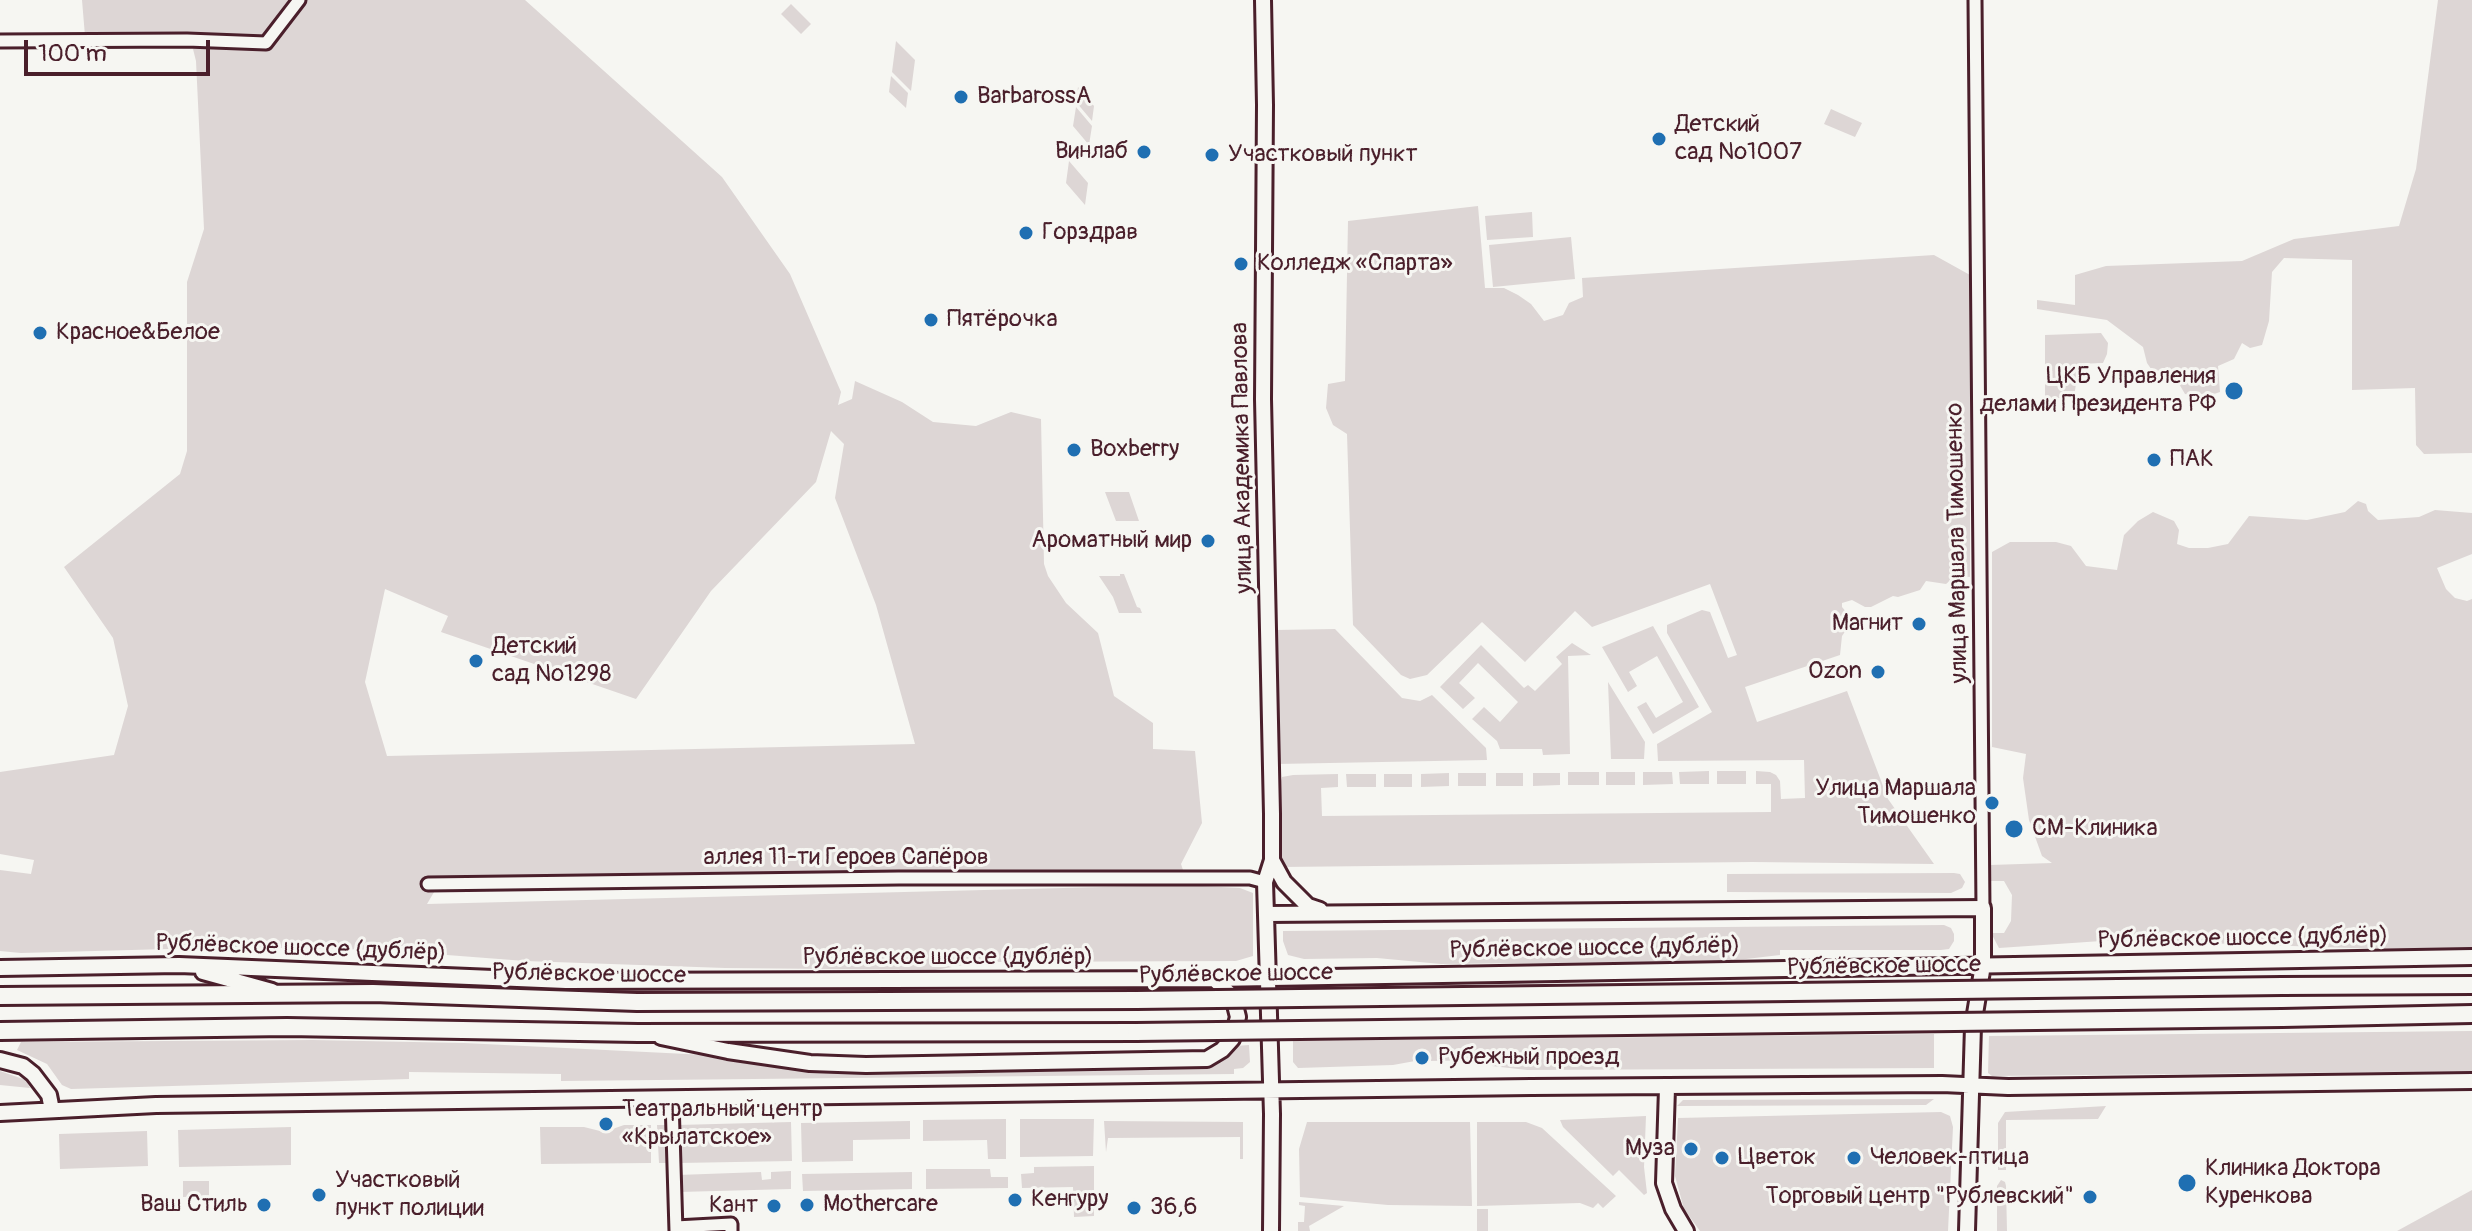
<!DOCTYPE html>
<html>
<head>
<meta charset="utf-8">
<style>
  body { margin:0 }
  #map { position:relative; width:2472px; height:1231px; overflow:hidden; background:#f6f6f2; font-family:Pangolin,sans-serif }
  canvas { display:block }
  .scale { position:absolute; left:24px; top:40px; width:186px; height:36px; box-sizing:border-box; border:4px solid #4a1f2b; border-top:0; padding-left:10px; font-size:24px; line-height:28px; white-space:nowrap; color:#4a1f2b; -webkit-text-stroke:6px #f6f6f2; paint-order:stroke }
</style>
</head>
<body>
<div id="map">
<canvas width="2472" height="1231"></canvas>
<div class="scale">100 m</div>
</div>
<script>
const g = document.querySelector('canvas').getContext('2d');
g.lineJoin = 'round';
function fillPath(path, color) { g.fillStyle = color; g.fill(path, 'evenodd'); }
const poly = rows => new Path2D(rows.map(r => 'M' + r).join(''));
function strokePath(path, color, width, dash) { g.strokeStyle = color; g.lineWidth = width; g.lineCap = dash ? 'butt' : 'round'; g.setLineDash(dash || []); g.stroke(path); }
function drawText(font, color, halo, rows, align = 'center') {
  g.font = font + ' Pangolin,sans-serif'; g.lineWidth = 6; g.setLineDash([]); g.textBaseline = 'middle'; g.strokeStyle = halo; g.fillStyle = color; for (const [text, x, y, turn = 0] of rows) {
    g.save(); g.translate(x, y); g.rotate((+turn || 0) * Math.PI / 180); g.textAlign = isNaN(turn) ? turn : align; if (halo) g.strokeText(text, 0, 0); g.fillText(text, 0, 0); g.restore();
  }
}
const green = poly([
  [82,0,525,0,722,177,790,274,841,392,838,405,852,399,855,381,902,402,933,422,976,426,1011,412,1041,419,1044,564,1048,576,1066,603,1098,633,1114,696,1153,723,1153,749,1195,751,1202,823,1181,864,1183,870,485,876,440,882,427,904,1183,885,1240,888,1253,893,1253,956,1236,961,981,962,935,970,725,968,525,961,382,950,242,947,21,953,0,951,0,870,31,874,34,860,0,854,0,772,114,755,128,706,113,638,64,567,180,474,187,451,187,282,204,229,196,61,190,37,85,36],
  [831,431,844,444,835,498,876,605,915,744,387,756,365,682,385,589,448,616,441,632,636,699,711,591,816,482],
  [2438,0,2472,0,2472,453,2424,454,2416,445,2415,388,2352,390,2352,260,2284,258,2272,272,2269,321,2262,345,2250,348,2242,343,2234,359,2218,366,2220,392,2205,397,2185,394,2175,377,2160,382,2147,363,2143,347,2107,320,2037,309,2037,300,2075,305,2075,275,2106,266,2242,261,2294,239,2399,226,2416,169],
  [791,4,811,24,801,34,781,14],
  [896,41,915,60,911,91,892,72],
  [891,76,908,93,906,108,889,92],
  [1078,87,1094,106,1092,121,1076,102],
  [1076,107,1092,126,1089,145,1073,126],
  [1831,109,1862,123,1855,137,1824,124],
  [1069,161,1088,183,1085,205,1066,183],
  [1478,206,1485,288,1504,288,1518,295,1531,304,1544,321,1563,315,1569,303,1583,297,1582,278,1934,255,1970,275,1970,577,1951,575,1953,578,1946,584,1926,581,1920,590,1898,597,1893,596,1871,607,1865,607,1852,600,1842,603,1842,607,1853,620,1842,636,1840,655,1745,687,1757,722,1847,691,1888,799,1934,864,1752,862,1281,867,1279,789,1282,777,1293,775,1338,774,1338,787,1321,788,1322,816,1771,812,1771,784,1756,784,1756,771,1770,772,1776,775,1780,781,1781,799,1805,798,1804,760,1658,761,1657,744,1712,712,1667,633,1667,625,1702,610,1710,612,1728,658,1737,655,1710,584,1592,627,1575,611,1525,662,1482,622,1427,675,1410,679,1401,675,1353,625,1347,434,1333,425,1326,408,1328,384,1345,381,1348,221],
  [1532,212,1533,237,1487,240,1485,216],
  [1571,237,1575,279,1493,287,1489,245],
  [2101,333,2108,343,2107,354,2103,363,2079,364,2074,397,2045,399,2045,335],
  [1105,492,1129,492,1139,521,1116,521],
  [2358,501,2366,504,2368,511,2378,520,2419,517,2435,510,2472,513,2472,554,2437,568,2446,589,2455,598,2467,601,2472,599,2472,948,2439,951,2116,940,1999,948,1991,933,2004,933,2011,921,2012,895,2004,881,1989,881,1990,865,2052,863,2042,856,2029,820,2023,778,2026,754,1992,747,1992,552,2010,542,2056,542,2071,546,2086,566,2117,570,2124,535,2138,521,2153,512,2174,521,2179,530,2177,544,2189,548,2208,548,2228,544,2249,516,2307,520,2345,512],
  [1120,574,1124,574,1137,607,1140,608,1142,613,1119,613,1113,597,1099,576,1120,576],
  [1653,626,1699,707,1653,734,1637,707,1646,702,1656,718,1683,702,1657,656,1629,672,1637,686,1628,692,1602,647],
  [1335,629,1402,698,1420,701,1432,695,1486,748,1487,760,1277,764,1275,630],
  [1572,643,1591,655,1568,656,1570,754,1543,755,1542,749,1500,749,1497,741,1472,719,1484,707,1500,722,1518,702,1478,663,1459,683,1475,698,1463,709,1440,687,1481,645,1524,688,1528,685,1535,691,1562,664,1556,657],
  [1608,682,1645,742,1644,759,1611,759],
  [1709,771,1709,784,1680,784,1679,772],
  [1717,771,1746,771,1746,784,1717,784],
  [1568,772,1599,772,1599,785,1568,785],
  [1606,772,1635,772,1635,785,1606,785],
  [1643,772,1672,772,1673,784,1643,785],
  [1449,773,1449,786,1421,787,1421,774],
  [1458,773,1486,773,1486,786,1458,786],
  [1496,773,1523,773,1523,786,1496,786],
  [1533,773,1560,773,1560,785,1533,786],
  [1346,774,1376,774,1376,787,1347,787],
  [1384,774,1412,774,1412,787,1384,787],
  [1954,873,1960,874,1965,882,1962,888,1951,893,1727,892,1727,874],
  [1944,925,1951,928,1954,934,1954,941,1949,949,1941,950,1780,950,1780,955,1729,961,1441,964,1377,958,1304,959,1288,955,1283,941,1283,931],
  [2472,1031,2472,1071,1992,1076,1988,1073,1989,1036],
  [1934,1034,1934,1068,1527,1070,1492,1066,1491,1060,1428,1061,1427,1053,1415,1053,1415,1061,1393,1065,1298,1068,1293,1062,1293,1041],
  [313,1040,464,1043,727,1056,1198,1065,1235,1046,1249,1045,1250,1062,1243,1068,1234,1069,1234,1074,561,1081,561,1074,409,1072,409,1079,71,1089,62,1085,47,1064,17,1050,21,1042],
  [0,1071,26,1080,30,1088,0,1085],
  [1934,1099,1926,1105,1677,1106,1683,1100],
  [2106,1106,2098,1119,2006,1120,2006,1170,1998,1170,1998,1123,2005,1112],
  [1941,1112,1950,1116,1953,1127,1948,1231,1700,1231,1684,1209,1675,1176,1678,1118],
  [1646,1116,1644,1167,1647,1193,1644,1195,1619,1170,1613,1176,1563,1127,1560,1120],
  [1006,1119,1006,1159,988,1159,987,1140,923,1141,923,1120],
  [1020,1119,1094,1119,1093,1156,1020,1157],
  [910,1121,910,1139,853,1140,853,1161,802,1162,801,1123],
  [1104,1121,1243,1122,1243,1159,1240,1159,1240,1137,1108,1138,1106,1152],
  [791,1122,792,1161,679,1163,678,1125],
  [1307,1122,1470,1122,1472,1206,1388,1205,1300,1197,1299,1149],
  [1477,1122,1526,1122,1542,1128,1616,1196,1603,1208,1598,1203,1593,1208,1580,1203,1477,1206],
  [624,1125,651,1125,651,1163,541,1164,540,1127,584,1127,604,1132],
  [657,1125,667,1125,668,1163,659,1163],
  [291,1127,291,1165,179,1167,178,1130],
  [147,1131,148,1166,60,1169,59,1134],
  [1094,1166,1094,1216,1074,1217,1073,1187,1022,1188,1021,1174,1034,1173,1034,1167],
  [926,1169,990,1169,991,1177,1008,1177,1008,1188,926,1189],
  [791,1171,791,1189,679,1192,678,1175,761,1172,762,1180,771,1179,771,1172],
  [912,1172,912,1189,803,1191,802,1174],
  [2001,1180,2005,1182,2006,1186,2007,1231,1997,1231,1997,1186],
  [183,1181,209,1181,209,1196,183,1197],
  [2472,1190,2472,1231,2397,1231],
  [1299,1202,1344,1206,1309,1226,1310,1231,1298,1231,1298,1222,1304,1222,1305,1206,1299,1205],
  [1477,1209,1488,1209,1488,1231,1477,1231]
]);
const street = poly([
  [1975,0,1983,908],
  [0,41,187,40,266,43,299,0],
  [428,884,899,878,1250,878,1265,882],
  [672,1100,676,1231],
  [676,1227,731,1224,731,1231]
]);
const secondary = poly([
  [1263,0,1265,105,1263,399,1272,814,1272,860,1265,882,1272,1114,1271,1231],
  [1272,860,1284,882,1308,906,1320,910],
  [1267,914,1983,908,1983,965,1973,1026,1967,1231],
  [0,968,179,965,566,981,1214,979,2472,957],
  [203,972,272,991],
  [661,1037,728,1051,810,1063,866,1065,1207,1059,1222,1050,1232,1039,1238,1017,1233,997,1214,979],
  [0,1060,23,1066,33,1074,49,1095,52,1110],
  [1667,1088,1664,1183,1673,1209,1686,1231],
  [0,1113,156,1105,534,1100,1531,1087,1942,1084,2008,1087,2472,1081]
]);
const primary = poly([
  [2282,986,2472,985],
  [0,996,373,993,637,1002,1136,1000],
  [2282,1018,2472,1014],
  [0,1031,287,1027,638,1033,1136,1032]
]);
const primaryBridge = poly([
  [1136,1000,2282,986],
  [1136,1032,2282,1018]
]);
const markers = [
  [961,97,8,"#1f6fb2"],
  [1659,139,8,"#1f6fb2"],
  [1144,152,8,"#1f6fb2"],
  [1212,155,8,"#1f6fb2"],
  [1026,233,8,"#1f6fb2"],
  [1241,264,8,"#1f6fb2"],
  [931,320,8,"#1f6fb2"],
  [40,333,8,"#1f6fb2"],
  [2234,391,10,"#1f6fb2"],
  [1074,450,8,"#1f6fb2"],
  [2154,460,8,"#1f6fb2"],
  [1208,541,8,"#1f6fb2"],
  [1919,624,8,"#1f6fb2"],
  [476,661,8,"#1f6fb2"],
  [1878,672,8,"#1f6fb2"],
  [1992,803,8,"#1f6fb2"],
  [2014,829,10,"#1f6fb2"],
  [1422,1058,8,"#1f6fb2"],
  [606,1124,8,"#1f6fb2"],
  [1691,1149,8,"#1f6fb2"],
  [1722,1158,8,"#1f6fb2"],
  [1854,1158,8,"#1f6fb2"],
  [2187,1183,10,"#1f6fb2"],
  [319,1195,8,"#1f6fb2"],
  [2090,1197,8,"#1f6fb2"],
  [1015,1200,8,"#1f6fb2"],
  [264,1205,8,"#1f6fb2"],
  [807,1205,8,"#1f6fb2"],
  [774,1206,8,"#1f6fb2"],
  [1134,1208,8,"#1f6fb2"]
];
const poiNames = [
  ["BarbarossA",977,97],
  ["Детский",1675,125],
  ["сад №1007",1675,153],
  ["Винлаб",1128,152,"right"],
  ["Участковый пункт",1228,155],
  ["Горздрав",1042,233],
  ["Колледж «Спарта»",1257,264],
  ["Пятёрочка",947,320],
  ["Красное&Белое",56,333],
  ["ЦКБ Управления",2216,377,"right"],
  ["делами Президента РФ",2216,405,"right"],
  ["Boxberry",1090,450],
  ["ПАК",2170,460],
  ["Ароматный мир",1192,541,"right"],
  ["Магнит",1903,624,"right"],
  ["Детский",492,647],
  ["сад №1298",492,675],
  ["Ozon",1862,672,"right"],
  ["Улица Маршала",1976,789,"right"],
  ["Тимошенко",1976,817,"right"],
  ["СМ-Клиника",2032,829],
  ["Рубежный проезд",1438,1058],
  ["Театральный центр",622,1110],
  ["«Крылатское»",622,1138],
  ["Муза",1675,1149,"right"],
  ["Цветок",1738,1158],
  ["Человек-птица",1870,1158],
  ["Клиника Доктора",2205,1169],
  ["Куренкова",2205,1197],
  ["Участковый",335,1181],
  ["пункт полиции",335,1209],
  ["Торговый центр \"Рублевский\"",2074,1197,"right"],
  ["Кенгуру",1031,1200],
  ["Ваш Стиль",248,1205,"right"],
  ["Mothercare",823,1205],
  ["Кант",758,1206,"right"],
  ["36,6",1150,1208]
];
const streetNames = [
  ["улица Академика Павлова",1243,458,-91],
  ["улица Маршала Тимошенко",1958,543,-91],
  ["аллея 11-ти Героев Сапёров",846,858],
  ["Рублёвское шоссе (дублёр)",2243,939,-1],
  ["Рублёвское шоссе (дублёр)",301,949,2],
  ["Рублёвское шоссе (дублёр)",1595,949,-1],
  ["Рублёвское шоссе (дублёр)",948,958],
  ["Рублёвское шоссе",1884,967,-1],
  ["Рублёвское шоссе",589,975,1],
  ["Рублёвское шоссе",1236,975,-1]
];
fillPath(green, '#ddd6d5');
strokePath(street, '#4a1f2b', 17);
strokePath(secondary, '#4a1f2b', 20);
strokePath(primary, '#4a1f2b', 22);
strokePath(street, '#f6f6f2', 11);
strokePath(secondary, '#f6f6f2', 14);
strokePath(primary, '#f6f6f2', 16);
strokePath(primaryBridge, '#4a1f2b', 22, []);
strokePath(primaryBridge, '#f6f6f2', 16);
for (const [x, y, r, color] of markers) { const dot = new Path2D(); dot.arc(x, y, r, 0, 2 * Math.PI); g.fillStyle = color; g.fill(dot); strokePath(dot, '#f6f6f2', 3); }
drawText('24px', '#4a1f2b', '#f6f6f2', poiNames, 'left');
drawText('24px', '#4a1f2b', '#f6f6f2', streetNames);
</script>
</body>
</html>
